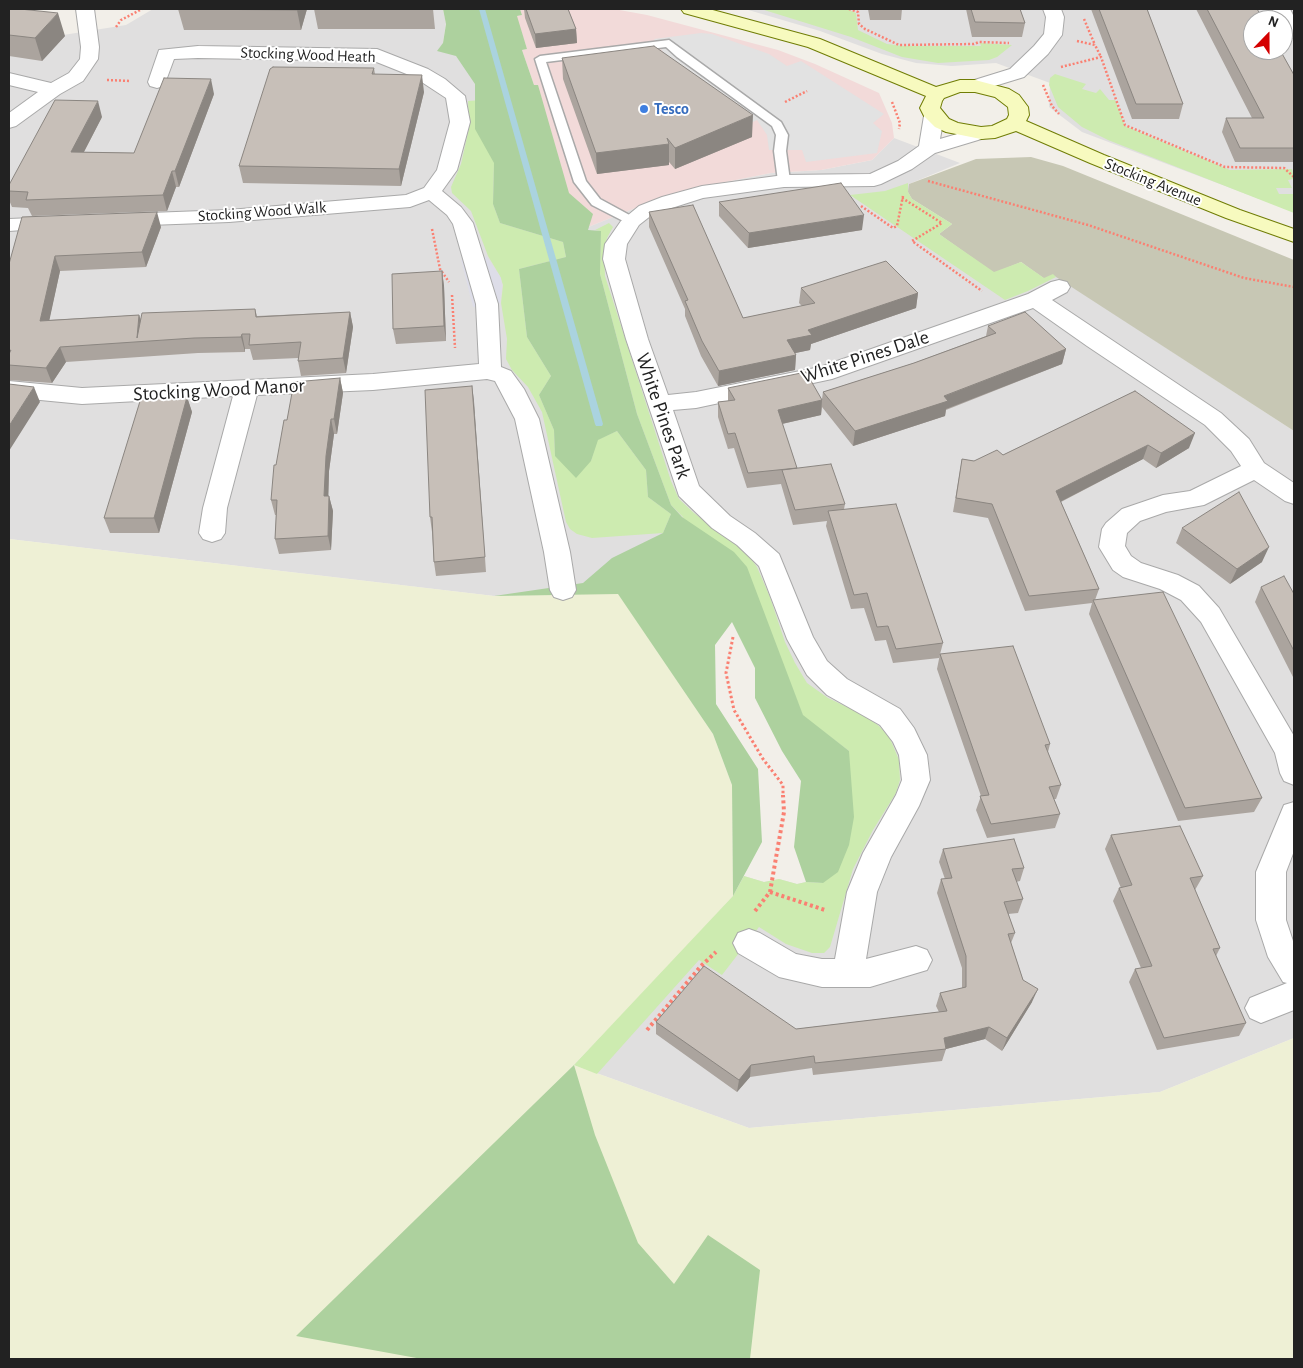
<!DOCTYPE html>
<html>
<head>
<meta charset="utf-8">
<style>
  body { margin:0 }
  #map { position:relative; width:1303px; height:1368px; overflow:hidden; background:#f2efe9; font-family:"Alegreya Sans",sans-serif }
  canvas { display:block }
  .frame { position:absolute; inset:0; border:10px solid #222; pointer-events:none }
  .north { position:absolute; left:1243px; top:10px; width:50px; height:50px; box-sizing:border-box; background:#fff; border:1px solid #a7a7a7; border-radius:50%; rotate:22deg; font-size:14px; font-weight:700; line-height:20px; text-align:center; color:#222 }
  .north::after { content:''; display:block; margin:auto; width:18px; height:22px; background:#d40000; clip-path:polygon(50% 0,100% 100%,50% 72%,0 100%) }
</style>
</head>
<body>
<div id="map">
<canvas width="1303" height="1368"></canvas>
<div class="frame"></div>
<div class="north">N</div>
</div>
<script>
const g = document.querySelector('canvas').getContext('2d');
g.lineJoin = 'round';
function fillPath(path, color) { g.fillStyle = color; g.fill(path, 'evenodd'); }
const poly = rows => new Path2D(rows.map(r => 'M' + r).join(''));
function strokePath(path, color, width, dash) { g.strokeStyle = color; g.lineWidth = width; g.lineCap = dash ? 'butt' : 'round'; g.setLineDash(dash || []); g.stroke(path); }
function drawText(font, color, halo, rows, align = 'center') {
  g.font = font + ' "Alegreya Sans",sans-serif'; g.lineWidth = 4; g.setLineDash([]); g.textBaseline = 'middle'; g.strokeStyle = halo; g.fillStyle = color; for (const [text, x, y, turn = 0] of rows) {
    g.save(); g.translate(x, y); g.rotate((+turn || 0) * Math.PI / 180); g.textAlign = isNaN(turn) ? turn : align; if (halo) g.strokeText(text, 0, 0); g.fillText(text, 0, 0); g.restore();
  }
}
const residential = poly([
  [153,9,443,9,446,23,443,43,456,56,477,71,568,235,668,195,690,189,771,173,821,170,872,160,894,138,960,163,909,184,912,199,952,224,939,234,1053,274,1294,431,1294,1038,1160,1092,749,1128,574,1065,733,896,744,876,764,882,779,879,797,884,806,882,823,883,803,716,747,567,618,593,494,596,9,539,9,19,57,36,126,25],
  [745,9,1294,9,1294,212,1082,132,1049,107,1050,83,996,63,952,66,916,63,882,54,820,31],
  [1253,20,1283,20,1283,50,1253,50]
]);
const commercial = poly([
  [520,9,614,9,647,15,778,50,815,64,879,93,892,123,894,138,872,160,821,170,771,173,690,189,668,195,568,235,537,85,534,85,522,50,527,49,516,16,522,15]
]);
const construction = poly([
  [1031,157,1063,166,1294,260,1294,431,1053,275,1045,279,1021,262,994,273,939,234,952,224,912,199,908,192,909,184,976,159]
]);
const farmland = poly([
  [9,539,494,596,618,593,713,734,732,785,733,896,684,950,574,1065,749,1128,1160,1092,1294,1038,1294,1359,9,1359]
]);
const grass = poly([
  [761,9,847,9,856,13,858,30,887,44,903,46,981,46,980,43,1012,45,997,57,989,60,938,63,902,57,851,37],
  [1055,74,1086,84,1082,89,1096,93,1100,89,1109,100,1115,100,1125,126,1230,170,1292,169,1294,179,1288,180,1292,188,1276,188,1279,194,1294,194,1294,213,1108,140,1082,127,1058,107,1049,85,1050,78],
  [482,100,494,163,493,204,500,223,563,242,566,257,519,269,527,337,551,376,539,395,554,430,555,456,591,461,597,440,617,431,646,470,648,497,671,514,663,533,592,538,577,534,570,529,566,522,542,412,528,387,512,370,506,359,507,339,501,303,503,285,500,276,488,256,471,211,452,193,451,187,461,164,469,128,468,101],
  [908,183,908,192,912,199,952,224,939,234,994,272,1021,262,1044,278,1053,274,1056,277,1028,291,1005,300,850,195,885,191],
  [609,223,613,227,607,238,604,251,605,276,671,481,679,499,694,513,747,553,757,567,770,597,785,642,795,663,807,683,828,698,864,715,879,726,889,736,899,760,900,780,896,793,873,830,853,869,830,947,824,953,812,953,786,944,759,927,722,975,699,960,597,1074,574,1065,733,896,744,876,764,882,779,879,797,884,806,882,823,883,849,751,803,716,776,647,682,516,671,505,637,414,600,274,601,231,595,230]
]);
const forest = poly([
  [443,9,520,9,522,15,517,16,527,49,522,50,534,85,538,85,569,193,593,214,588,230,601,231,600,274,637,414,671,505,682,517,734,552,747,567,803,715,849,751,854,817,849,845,838,872,823,883,806,882,794,847,801,781,782,751,755,698,755,668,732,622,715,645,716,704,758,769,762,842,733,896,732,785,713,734,618,594,494,596,583,583,612,558,663,533,671,514,648,497,646,470,617,431,598,440,591,461,576,478,555,456,554,430,539,395,551,376,527,337,519,269,566,257,563,242,500,223,493,204,494,163,475,129,475,84,456,56,437,51,443,43,446,24],
  [574,1065,595,1135,638,1243,674,1284,708,1235,760,1270,750,1359,422,1359,296,1336]
]);
const parking = poly([
  [701,33,712,34,769,54,787,66,801,61,884,114,873,123,882,131,877,153,806,162,802,150,769,150,767,135,757,120,744,126,665,55,654,39]
]);
const plaza = poly([
  [487,257,501,278,502,287,500,303,473,307,461,260]
]);
const stream = poly([
  [479,9,485,9,603,424,602,426,596,426,595,424,479,9]
]);
const pathFar2 = poly([
  [849,9,858,12,859,24,865,29,899,45,974,44,979,42,1009,43],
  [1084,19,1095,45],
  [116,27,121,20,142,9],
  [1077,41,1095,45,1101,57],
  [1061,67,1101,57,1125,125,1225,167,1284,168,1294,177],
  [107,80,131,81],
  [1043,85,1052,106,1059,114],
  [785,102,807,91],
  [892,102,900,123,899,129],
  [928,181,1088,225,1244,278,1294,287],
  [902,198,942,223,912,241,982,291],
  [861,206,893,228,897,226,903,196],
  [432,229,440,269,449,282],
  [452,295,455,348]
]);
const pathFar1 = poly([
  [733,637,726,673,734,710,763,759,783,785,783,796]
]);
const path = poly([
  [770,892,825,910],
  [755,911,770,892,784,812,783,795],
  [647,1030,701,966,716,952]
]);
const lane = poly([
  [669,40,781,122,788,135,786,151,790,181,784,185,778,181,774,151,776,135,772,126,677,57,666,47,546,62,586,181,600,199,635,218,637,221,635,224,631,225,592,205,574,182,535,59,540,56,669,40]
]);
const street = poly([
  [76,9,94,9,99,47,98,59,83,81,60,94,16,126,9,128,9,113,38,92,9,85,9,73,51,83,69,73,80,59,81,47,76,9],
  [1043,9,1061,9,1064,17,1062,35,1048,54,1024,77,975,92,968,90,966,86,968,82,1010,69,1034,46,1044,34,1046,17,1043,9],
  [1272,9,1290,9,1294,17,1294,38,1288,37,1283,29,1283,20,1278,20,1272,9],
  [198,46,377,49,428,69,445,79,465,96,470,122,457,170,442,191,461,207,473,223,498,304,501,367,511,371,524,389,539,419,570,552,576,590,572,597,563,600,554,597,550,590,544,552,515,419,495,381,487,379,373,390,257,395,227,508,225,533,221,539,212,542,203,539,199,533,203,508,233,396,82,404,9,397,9,381,82,388,373,374,479,364,476,304,453,224,447,215,429,200,410,207,229,222,123,226,116,224,113,220,116,216,123,214,229,210,406,195,424,188,437,170,450,122,446,98,414,77,374,61,198,58,174,59,164,86,157,88,150,86,148,82,159,50,198,46],
  [934,110,941,112,944,116,940,139,981,127,988,129,991,133,988,137,935,153,912,169,881,184,874,186,784,187,703,198,653,214,639,225,627,244,625,259,648,339,668,395,696,392,820,367,1028,294,1051,282,1059,280,1067,282,1070,287,1067,292,1052,300,1221,413,1249,439,1264,463,1294,483,1294,504,1285,501,1254,480,1204,505,1166,512,1140,521,1127,533,1125,546,1131,556,1141,563,1178,575,1199,586,1219,608,1294,736,1294,785,1284,781,1280,773,1275,753,1201,622,1181,600,1160,589,1123,577,1113,570,1099,547,1102,529,1106,523,1122,509,1163,495,1190,491,1241,466,1231,451,1205,425,1087,346,1033,308,832,379,696,408,673,410,699,486,730,516,755,533,779,554,813,637,827,661,847,679,900,709,914,728,927,755,930,780,919,806,891,857,877,892,866,959,916,946,927,950,932,960,927,970,870,987,822,987,779,977,738,953,733,943,738,933,749,929,760,933,796,954,822,959,835,959,847,892,863,853,896,795,902,780,899,755,893,742,880,725,827,695,807,675,787,639,759,566,737,545,712,528,679,496,626,339,603,259,605,244,621,221,639,206,662,197,702,186,784,175,870,174,898,161,919,146,924,116,927,112,934,110],
  [57,217,64,219,67,223,64,227,9,231,9,219,57,217],
  [1294,802,1294,851,1286,872,1286,920,1294,944,1294,1010,1261,1023,1250,1018,1245,1008,1250,998,1287,983,1283,982,1268,957,1256,920,1256,872,1284,805,1294,802]
]);
const secondary = poly([
  [681,9,709,9,820,39,936,87,960,80,975,80,1009,89,1019,95,1028,107,1029,115,1026,121,1104,155,1240,210,1294,229,1294,242,1226,218,1090,163,1016,131,995,138,981,139,946,132,935,127,924,116,920,108,926,96,808,47,684,13,681,9],
  [960,92,975,92,995,97,1008,107,1009,115,1007,119,992,126,981,127,958,123,949,119,940,108,942,101,944,98,960,92]
]);
const wall = poly([
  [9,9,65,36,42,61,9,56],
  [178,9,307,9,301,30,184,30],
  [314,9,433,9,435,29,318,29],
  [524,9,568,9,576,29,577,43,536,48,525,18],
  [868,9,902,9,901,20,870,20],
  [966,9,1020,9,1025,23,1022,37,972,37],
  [1091,9,1147,9,1183,104,1179,119,1132,119],
  [1196,9,1257,9,1294,75,1294,162,1235,162,1222,132,1226,118,1252,118],
  [562,58,752,137,675,169,669,162,669,165,597,174,563,79],
  [374,68,375,74,424,92,401,186,243,183,239,166],
  [214,94,179,187,176,187,167,211,32,216,28,208,12,207,9,200,9,185,102,117,84,152,134,153],
  [719,202,862,230,748,248,719,216],
  [649,212,743,318,802,306,799,303,801,288,918,293,916,308,811,344,810,350,795,353,796,355,795,370,718,386,701,356,685,316,685,309,649,227],
  [161,227,146,267,60,271,49,320,139,315,141,320,255,309,257,316,350,312,353,327,346,373,301,376,298,361,298,358,253,360,250,349,245,349,245,352,198,353,66,362,52,383,9,380,9,264],
  [442,271,444,286,446,341,396,344,393,329],
  [988,326,1066,349,1062,364,946,410,945,416,853,446,822,407,821,415,782,424,797,469,845,504,844,509,943,643,939,658,893,663,886,640,875,641,864,608,851,609,826,526,827,521,793,525,781,484,747,488,734,448,728,449,718,417,718,402,728,401,728,388,822,399,823,392,914,363,986,336],
  [340,378,343,393,337,434,334,434,329,471,328,496,329,496,333,511,331,550,279,554,275,539,276,515,275,515,271,500,276,465],
  [472,386,486,572,436,576,434,562,432,532,430,517],
  [1135,391,1189,448,1156,468,1143,459,1061,502,1099,589,1095,600,1262,798,1254,812,1178,821,1089,614,1092,603,1025,611,988,518,953,512,962,459,974,461,1003,455],
  [187,397,192,412,159,533,110,533,104,518],
  [1182,528,1262,562,1230,584,1176,543],
  [1261,587,1294,594,1294,679,1255,602],
  [940,654,1050,744,1048,752,1061,785,1056,799,1054,799,1060,814,1055,828,987,838,976,810,981,796,937,669],
  [1111,835,1203,876,1195,890,1220,948,1216,956,1246,1023,1239,1036,1157,1050,1129,982,1135,969,1141,968,1113,901,1119,888,1121,888,1105,849],
  [943,849,1024,868,1020,881,1016,882,1023,899,1018,913,1008,914,1015,933,1011,943,1023,980,1032,1002,1002,1051,985,1039,946,1049,942,1061,813,1075,812,1068,750,1077,737,1092,656,1034,656,1022,796,1029,939,1012,936,1006,940,993,962,988,962,968,937,893,941,879,945,879,939,862]
]);
const shadedWall = poly([
  [297,9,307,9,301,30,297,10],
  [58,13,65,36,42,61,35,38],
  [576,29,577,43,536,48,535,34],
  [422,75,424,92,401,186,399,169],
  [211,79,214,94,179,187,175,171],
  [98,101,102,117,76,167,71,152],
  [753,115,752,137,675,169,675,148],
  [669,144,669,165,597,174,596,153],
  [172,171,176,187,167,211,163,195],
  [157,212,161,227,146,267,142,252],
  [864,215,862,230,748,248,749,233],
  [55,256,60,271,46,336,40,321],
  [442,271,444,286,446,341,444,326],
  [918,293,916,308,811,344,810,350,786,355,787,340,808,330],
  [350,312,353,327,346,373,343,358],
  [139,315,144,330,137,338],
  [242,334,245,349,245,352,241,337],
  [60,347,66,362,52,383,46,368],
  [1066,349,1062,364,946,409,945,416,853,446,855,431],
  [796,355,795,370,718,386,719,371],
  [340,378,343,393,337,434,334,419],
  [472,386,474,401,486,572,485,557],
  [34,387,40,402,9,451,9,426],
  [187,397,192,412,159,533,154,518],
  [822,400,821,415,777,425,778,410],
  [331,419,334,434,329,471,328,511,324,496,326,456],
  [1195,433,1189,448,1156,468,1161,453],
  [1148,445,1143,459,1052,506,1056,491],
  [329,496,333,511,331,550,328,536],
  [1269,547,1262,562,1230,584,1237,569],
  [1038,989,1032,1002,1002,1051,1007,1038],
  [989,1027,985,1039,946,1049,944,1038],
  [751,1065,750,1077,737,1092,739,1080]
]);
const building = poly([
  [9,9,20,9,58,13,35,38,9,35,9,9],
  [178,9,297,9,297,10,178,9],
  [526,9,568,9,576,29,535,34,526,9],
  [971,9,1020,9,1025,23,975,22,971,9],
  [1099,9,1147,9,1183,104,1136,104,1099,9],
  [1207,9,1257,9,1264,20,1253,20,1253,50,1280,50,1294,75,1294,148,1240,148,1226,118,1264,118,1207,9],
  [654,46,753,115,675,148,667,138,669,144,596,153,562,58,654,46],
  [273,67,374,68,372,74,422,75,399,169,239,166,270,69,273,67],
  [164,78,211,79,175,171,172,171,163,195,26,200,28,192,9,191,9,185,55,100,98,101,71,152,134,153,164,78],
  [841,183,864,215,749,233,719,202,841,183],
  [693,205,743,318,815,303,801,288,886,261,918,293,808,330,812,335,787,340,796,355,719,371,702,341,685,301,688,300,649,212,693,205],
  [157,212,142,252,55,256,40,321,139,315,137,338,142,313,255,309,256,317,350,312,343,358,298,361,301,342,249,345,250,334,242,334,241,337,194,338,60,347,46,368,9,365,9,354,11,350,9,351,9,264,22,217,157,212],
  [442,271,444,326,393,329,392,274,442,271],
  [1025,312,1066,349,944,396,948,401,855,431,823,392,914,363,996,333,988,326,1025,312],
  [806,372,822,400,778,410,797,468,748,473,735,433,728,434,718,402,735,400,728,388,806,372],
  [340,378,334,419,331,419,326,456,324,496,329,496,328,536,275,539,277,500,271,500,274,465,276,465,284,420,287,420,294,382,340,378],
  [9,384,34,387,9,426,9,384],
  [472,386,485,557,434,562,432,517,430,517,425,390,472,386],
  [1135,391,1195,433,1161,453,1148,445,1056,491,1099,589,1029,596,992,504,956,498,962,459,974,461,997,450,1003,455,1135,391],
  [187,397,154,518,104,518,141,398,187,397],
  [831,464,845,504,795,510,782,470,831,464],
  [1239,492,1269,547,1237,569,1182,528,1239,492],
  [896,504,943,643,896,649,888,626,877,627,867,593,854,595,828,511,896,504],
  [1284,576,1294,594,1294,651,1261,587,1284,576],
  [1163,592,1262,798,1185,808,1093,600,1163,592],
  [1013,646,1050,744,1045,745,1061,785,1049,787,1060,814,991,824,980,796,989,795,940,654,1013,646],
  [1180,826,1203,876,1190,878,1220,948,1213,949,1246,1023,1164,1038,1135,969,1152,966,1119,888,1132,885,1111,835,1180,826],
  [1014,839,1024,868,1012,869,1023,899,1004,902,1015,933,1008,934,1023,980,1038,989,1007,1038,989,1027,944,1038,946,1049,815,1063,814,1056,751,1065,739,1080,656,1022,704,966,796,1029,947,1011,940,993,966,987,966,956,941,879,952,878,943,849,1014,839]
]);
const markers = [
  [644,109,5,"#3f7fe0"]
];
const farStreetnames = [
  ["Stocking Wood Heath",308,55,2],
  ["Stocking Avenue",1153,182,22],
  ["Stocking Wood Walk",262,212,-4]
];
const farShopnames = [
  ["Tesco",654,109]
];
const streetNames = [
  ["White Pines Dale",865,357,-18],
  ["Stocking Wood Manor",219,390,-3],
  ["White Pines Park",663,416,71]
];
fillPath(residential, '#e0dfdf');
fillPath(commercial, '#f2dad9');
fillPath(construction, '#c7c7b4');
fillPath(farmland, '#eef0d5');
fillPath(grass, '#cdebb0');
fillPath(forest, '#add19e');
fillPath(parking, '#e2e2e2');
fillPath(plaza, '#dddde8');
fillPath(stream, '#aad3df');
strokePath(lane, '#a9a9a9', 3);
strokePath(street, '#a9a9a9', 2);
strokePath(secondary, '#707d05', 2);
strokePath(pathFar2, '#fa8072', 2.5, [2, 2]);
strokePath(pathFar1, '#fa8072', 3, [2.5, 2.5]);
strokePath(path, '#fa8072', 4, [3, 3]);
fillPath(lane, '#fff');
fillPath(street, '#fff');
fillPath(secondary, '#f7fabf');
fillPath(wall, '#aba49e');
fillPath(shadedWall, '#8b8681');
fillPath(building, '#c7bfb8');
strokePath(building, '#8b8681', 1);
for (const [x, y, r, color] of markers) { const dot = new Path2D(); dot.arc(x, y, r, 0, 2 * Math.PI); g.fillStyle = color; g.fill(dot); strokePath(dot, '#fff', 2); }
drawText('16px', '#222', '#fff', farStreetnames);
drawText('bold 16px', '#366cbe', '#fff', farShopnames, 'left');
drawText('20px', '#222', '#fff', streetNames);
</script>
</body>
</html>
